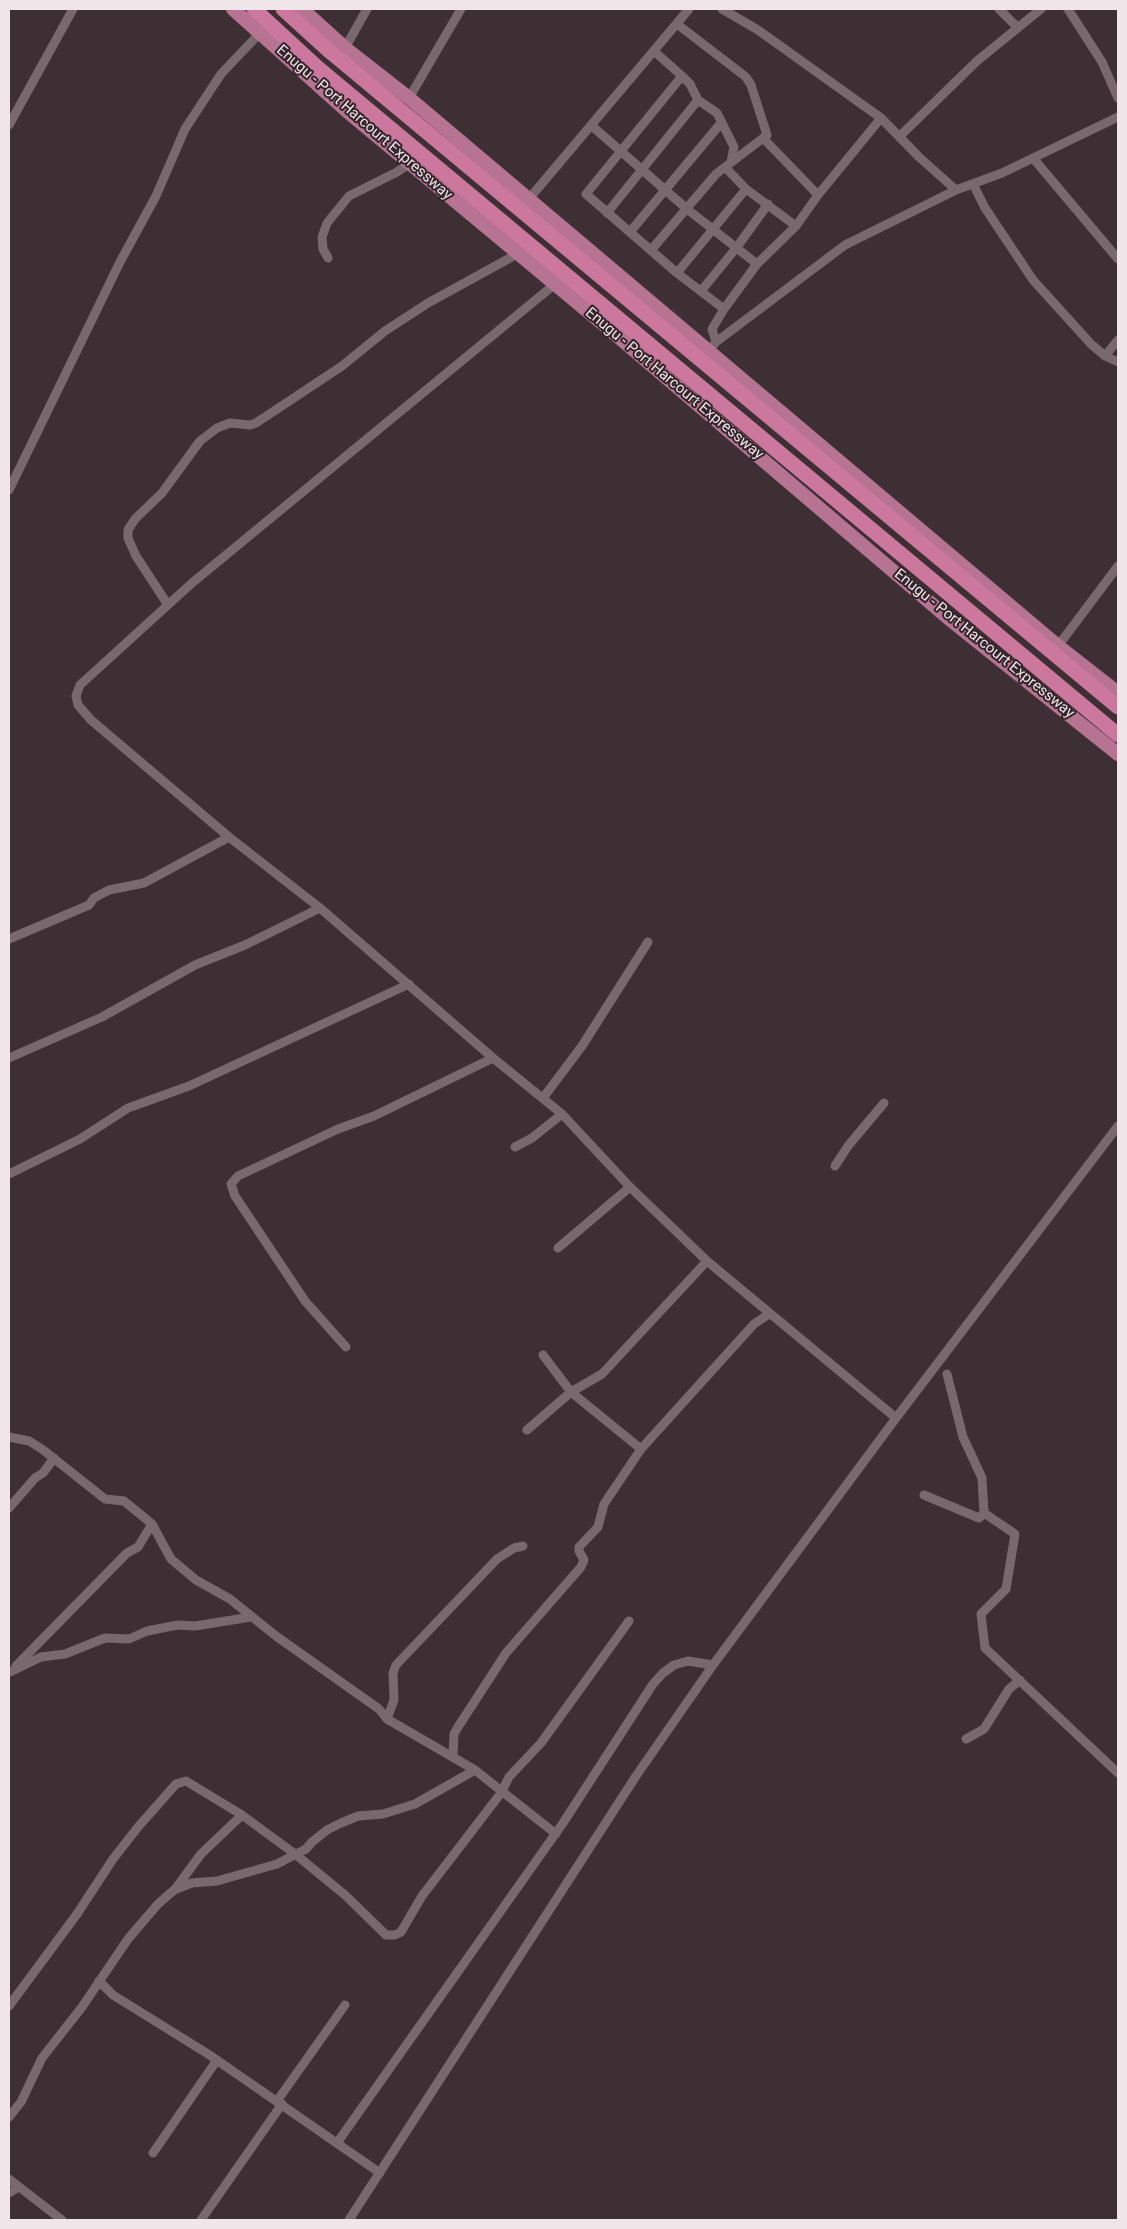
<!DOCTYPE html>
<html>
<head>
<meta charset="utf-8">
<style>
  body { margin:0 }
  #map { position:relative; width:1127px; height:2229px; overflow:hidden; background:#3e2f35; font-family:Roboto,sans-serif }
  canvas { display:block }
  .frame { position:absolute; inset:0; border:10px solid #f0e5e9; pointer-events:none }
</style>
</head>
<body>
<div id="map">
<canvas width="1127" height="2229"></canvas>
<div class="frame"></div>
</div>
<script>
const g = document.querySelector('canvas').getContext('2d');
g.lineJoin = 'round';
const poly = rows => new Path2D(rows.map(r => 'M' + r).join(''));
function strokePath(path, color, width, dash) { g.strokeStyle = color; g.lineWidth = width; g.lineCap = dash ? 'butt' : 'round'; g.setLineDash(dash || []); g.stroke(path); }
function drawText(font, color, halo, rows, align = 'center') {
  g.font = font + ' Roboto,sans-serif'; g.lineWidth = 4; g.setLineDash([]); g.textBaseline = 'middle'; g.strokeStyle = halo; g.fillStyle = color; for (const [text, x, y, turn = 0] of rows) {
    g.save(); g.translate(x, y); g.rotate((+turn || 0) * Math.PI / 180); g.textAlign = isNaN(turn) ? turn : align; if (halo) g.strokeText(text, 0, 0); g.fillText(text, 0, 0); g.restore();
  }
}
const minor = poly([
  [722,9,758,30,881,118,919,157,956,190],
  [999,9,1018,28],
  [1068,9,1102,62,1118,98],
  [345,48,367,9],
  [655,52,682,76,586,194,677,273,724,309],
  [682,76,690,84,698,100,717,113,734,147,731,162],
  [409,98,461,9],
  [9,125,73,9],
  [592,126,687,209,757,264],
  [900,136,977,61,1041,9],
  [763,138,818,195],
  [1033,158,1118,259],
  [725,167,746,189,796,226],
  [973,184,985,208,1033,280,1091,344,1105,356,1118,362],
  [528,200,689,9],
  [607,213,698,100],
  [630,232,721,123],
  [652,249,716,174,767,135,751,85,746,77,677,24],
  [328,258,323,249,322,237,327,223,349,196,397,172,410,163],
  [677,273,746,189],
  [555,284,192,583,80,685,76,696,78,705,91,720,229,837,320,908,493,1058,562,1114,630,1187,707,1261,896,1418],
  [701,291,737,247,768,204],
  [716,342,712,329,724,309,757,264,796,226,818,195,881,118],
  [708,352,716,342,845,245,956,190,1002,173,1118,117],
  [1105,356,1118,340],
  [9,490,120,262,156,196,185,129,221,74,260,33],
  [168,605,136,556,128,538,128,530,135,519,162,493,200,441,217,428,230,423,250,425,256,423,342,366,385,331,428,303,519,253],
  [1058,646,1118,566],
  [9,939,89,905,94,898,109,890,144,883,229,837],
  [9,1058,102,1017,195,965,245,945,320,908],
  [543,1098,582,1046,648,942],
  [515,1147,532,1138,562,1114],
  [835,1166,848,1146,884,1103],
  [9,1174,80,1139,128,1108,189,1086,409,984],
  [558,1248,630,1187],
  [346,1347,305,1301,235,1196,231,1184,238,1176,338,1129,374,1116,493,1058],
  [543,1355,571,1392,641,1449],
  [947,1374,963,1437,982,1478,984,1513,1015,1534,1006,1589,981,1614,985,1648,1118,1773],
  [527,1430,571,1392,602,1374,707,1261],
  [9,1437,29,1441,42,1449,105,1499,124,1501,152,1524,171,1559,196,1580,230,1599,276,1636,379,1709,387,1719,475,1770,556,1834],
  [924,1495,979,1518,984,1513],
  [9,1508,35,1478,43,1473,54,1458],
  [16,1666,127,1553,138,1547,152,1524],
  [10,1672,41,1657,65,1654,105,1638,129,1639,147,1631,178,1625,195,1626,251,1617],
  [387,1719,394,1700,393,1673,396,1665,497,1559,514,1548,523,1546],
  [966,1739,984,1729,1009,1689,1020,1680],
  [453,1757,454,1734,458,1727,506,1653,581,1567,584,1560,579,1551,579,1547,598,1527,604,1504,641,1449,754,1324,769,1314],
  [176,1888,201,1854,242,1815],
  [99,1981,113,1995,208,2054,380,2173],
  [9,2006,77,1914,113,1859,138,1827,176,1784,186,1781,242,1815,295,1854,345,1895,386,1935,395,1935,401,1932,422,1896,501,1793,509,1777,541,1743,629,1621],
  [277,2101,345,2005],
  [9,2117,21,2102,42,2058,82,2007,128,1939,158,1904,174,1890,192,1883,217,1881,277,1864,306,1849,312,1842,327,1830,341,1823,358,1816,383,1814,415,1804,475,1770],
  [337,2143,563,1823,653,1684,663,1673,674,1665,688,1661,713,1665],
  [153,2153,217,2060],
  [9,2179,62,2220],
  [9,2193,19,2187],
  [201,2220,282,2104],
  [349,2220,636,1776,713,1665,896,1418,1118,1126]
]);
const primary = poly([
  [233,9,347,111,614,333,947,617,1118,754],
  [302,9,345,48,409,98,1058,646,1118,693]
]);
const trunk = poly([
  [254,9,318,68,1118,735],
  [283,9,327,49,1118,707]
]);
const streetNames = [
  ["Enugu - Port Harcourt Expressway",364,123,41],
  ["Enugu - Port Harcourt Expressway",674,384,40],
  ["Enugu - Port Harcourt Expressway",984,644,39]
];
strokePath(minor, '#7a686f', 9);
strokePath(primary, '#b77392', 14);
strokePath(trunk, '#cb779e', 15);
drawText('15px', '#f0e5e9', '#34252b', streetNames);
</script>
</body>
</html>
